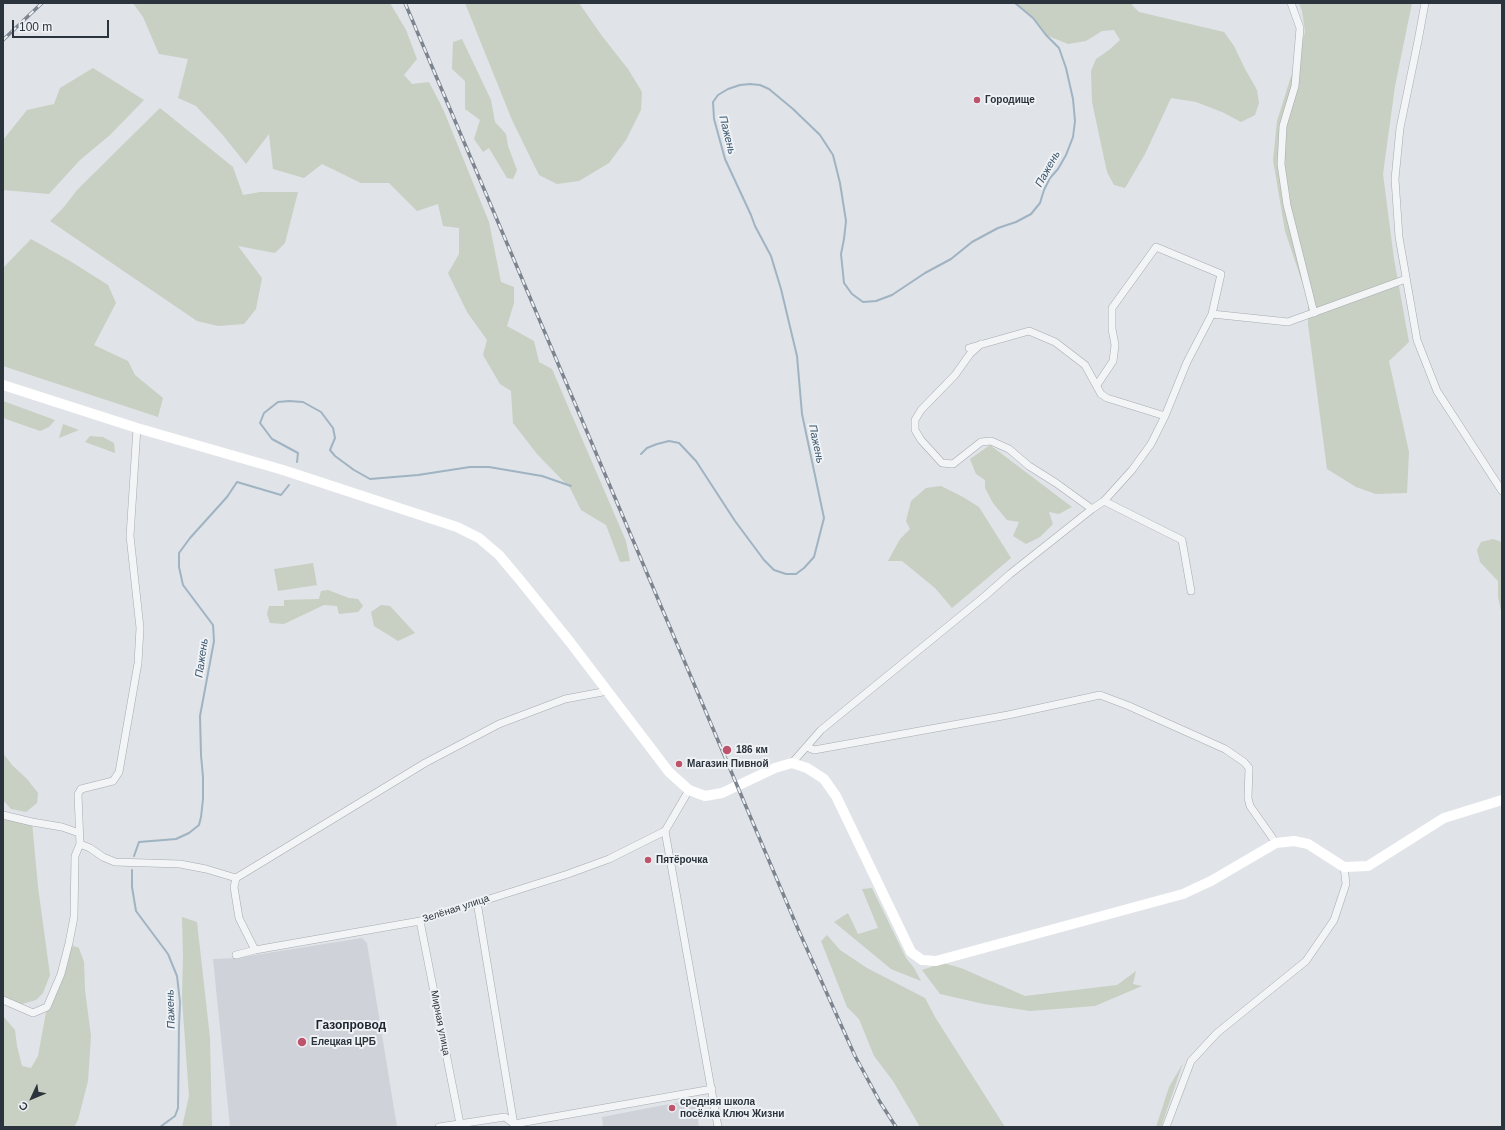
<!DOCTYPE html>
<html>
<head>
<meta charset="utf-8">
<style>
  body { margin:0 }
  #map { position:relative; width:1505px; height:1130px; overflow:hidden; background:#e0e3e7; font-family:Arial,sans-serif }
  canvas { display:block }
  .frame { position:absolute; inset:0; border:4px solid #2b333d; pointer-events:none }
  .north { position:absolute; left:12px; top:1078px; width:40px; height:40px; -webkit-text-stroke:3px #eff2f5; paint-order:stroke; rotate:226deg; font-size:11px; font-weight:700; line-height:16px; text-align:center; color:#2b333d }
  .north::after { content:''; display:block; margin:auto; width:14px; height:18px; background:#2b333d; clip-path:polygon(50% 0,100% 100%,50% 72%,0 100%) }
  .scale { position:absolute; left:12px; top:20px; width:97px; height:18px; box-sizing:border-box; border:2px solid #2b333d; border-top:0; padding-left:5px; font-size:12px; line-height:14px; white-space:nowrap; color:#2b333d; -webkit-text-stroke:3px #eff2f5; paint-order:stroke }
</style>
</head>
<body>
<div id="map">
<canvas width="1505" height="1130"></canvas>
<div class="frame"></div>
<div class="north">С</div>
<div class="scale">100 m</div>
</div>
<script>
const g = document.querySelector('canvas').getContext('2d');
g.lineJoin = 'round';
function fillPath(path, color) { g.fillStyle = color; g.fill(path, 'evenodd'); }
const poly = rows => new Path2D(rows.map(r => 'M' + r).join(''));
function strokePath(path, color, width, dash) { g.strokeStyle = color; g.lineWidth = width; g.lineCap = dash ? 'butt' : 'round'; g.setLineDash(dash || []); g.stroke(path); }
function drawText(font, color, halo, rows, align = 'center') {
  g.font = font + ' Arial,sans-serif'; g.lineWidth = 4; g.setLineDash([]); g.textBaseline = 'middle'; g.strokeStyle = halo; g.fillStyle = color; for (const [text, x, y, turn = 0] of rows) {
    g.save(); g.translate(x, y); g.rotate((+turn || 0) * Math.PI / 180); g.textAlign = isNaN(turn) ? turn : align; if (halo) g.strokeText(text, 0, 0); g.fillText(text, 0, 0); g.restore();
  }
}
const built = poly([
  [362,938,367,943,397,1127,230,1127,213,959,236,958],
  [695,1099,699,1127,603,1127,602,1117]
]);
const green = poly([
  [133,3,390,3,406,30,417,59,404,75,412,84,429,82,443,109,489,222,501,282,514,287,514,303,507,326,534,341,539,362,552,369,626,541,630,561,620,562,606,525,581,510,570,488,537,454,513,423,511,391,500,384,483,355,487,340,467,312,448,273,459,254,459,228,443,226,438,204,417,211,389,183,361,183,322,164,304,178,273,169,269,134,246,164,222,134,196,106,178,98,188,59,159,54,143,17],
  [465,3,579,3,602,36,628,69,642,92,641,110,626,140,609,163,579,181,557,184,539,175,512,120],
  [1015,3,1133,3,1132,5,1139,12,1224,32,1234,46,1244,67,1257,90,1259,103,1255,115,1241,122,1222,112,1196,102,1171,98,1145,154,1125,188,1114,185,1107,172,1092,102,1091,71,1096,59,1109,50,1120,40,1114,30,1102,31,1086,41,1068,44,1046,35,1033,18],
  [1299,3,1412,3,1395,86,1383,174,1394,259,1409,342,1389,361,1409,452,1407,493,1376,494,1356,487,1327,469,1308,324,1308,300,1285,231,1273,160,1277,121,1305,32,1302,11],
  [462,39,491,100,495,122,506,134,508,146,517,170,513,179,507,178,489,148,483,152,474,139,480,120,465,109,465,81,452,69,453,42],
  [93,68,144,100,110,135,80,160,49,194,3,190,3,140,27,110,54,104,60,88],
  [160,108,233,167,243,195,260,192,298,192,285,243,275,253,238,246,262,278,256,309,244,324,218,326,197,321,50,221,64,207,77,190],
  [31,239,70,261,108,285,116,303,94,345,128,361,135,375,163,398,158,417,3,366,3,268],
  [3,401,55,420,49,427,40,431,3,418],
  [63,424,79,430,59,438],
  [90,436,103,437,114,443,115,453,85,442],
  [990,445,1072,507,1059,514,1049,512,1053,524,1040,537,1026,544,1013,536,1019,522,1007,520,993,503,985,488,985,480,976,474,970,459],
  [941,486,963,497,979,507,1011,558,952,608,935,588,902,561,888,561,900,539,910,529,906,521,911,501,926,488],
  [1493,539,1502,542,1501,611,1498,597,1498,581,1480,562,1477,550,1481,542],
  [313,563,317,585,278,591,274,569],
  [328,590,349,598,358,599,363,606,358,612,339,614,337,606,324,605,284,624,270,623,267,614,269,606,284,606,284,600,319,599,321,591],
  [381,605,390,606,415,633,398,641,374,626,371,612],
  [3,753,12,765,27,779,38,793,37,803,26,812,11,809,3,800],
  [3,815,32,822,38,887,50,975,43,993,36,1000,15,1006,3,1000],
  [872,888,906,958,914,968,921,981,891,969,834,922,848,913,858,934,878,928,862,889],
  [182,917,197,922,210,1038,212,1127,182,1127,189,1096,182,999,183,956],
  [827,935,840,950,867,968,925,998,935,1017,1005,1127,920,1127,893,1081,874,1056,859,1019,847,1007,821,941],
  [74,946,79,948,84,962,85,990,91,1036,88,1081,78,1120,74,1127,3,1127,3,1016,15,1030,17,1046,22,1066,31,1068,38,1056,47,1007,67,949],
  [943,963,961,968,1025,996,1117,985,1136,971,1133,984,1142,986,1095,1006,1030,1011,984,1004,940,994,922,970],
  [1183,1063,1161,1127,1156,1127,1169,1087]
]);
const stream = poly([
  [641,454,647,448,657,444,669,441,679,443,696,461,735,521,764,560,774,570,786,574,796,574,804,568,814,557,824,518,802,414,797,356,781,289,771,256,755,226,751,215,725,159,714,119,713,102,718,95,728,89,740,85,750,84,760,85,769,89,793,109,820,135,833,155,840,183,846,221,844,239,841,254,844,283,852,294,863,302,876,301,892,295,925,273,951,259,972,242,998,228,1016,222,1031,214,1040,203,1044,190,1050,178,1058,169,1066,155,1073,137,1075,121,1073,99,1066,68,1059,48,1046,35,1033,18,1015,3],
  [297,462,298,453,272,439,260,423,264,413,278,402,289,401,303,402,321,412,333,428,335,438,330,450,335,456,354,470,370,479,418,475,470,467,489,467,542,476,571,486],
  [134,856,139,842,176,839,189,833,199,825,201,817,203,799,203,777,201,755,200,716,214,641,213,625,183,585,179,567,179,553,190,538,227,497,237,482,281,495,289,485],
  [132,870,132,887,136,911,168,954,177,976,180,1002,179,1026,178,1108,175,1116,160,1127]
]);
const street = poly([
  [1291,3,1300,28,1295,86,1283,126,1281,164,1287,205,1314,313],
  [1425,3,1418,41,1400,128,1395,179,1399,237,1417,340,1437,391,1502,491],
  [1212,314,1288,322,1406,279],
  [981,344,970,354,955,375,921,410,915,420,915,430,921,440,942,463,953,464,981,442,991,441,1009,449,1029,466,1056,483,1092,509],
  [969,348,1029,331,1055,342,1085,365,1101,394,1107,398,1165,416],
  [1104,501,1182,540,1191,591],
  [807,747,814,750,1008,715,1100,695,1129,706,1225,749,1244,762,1249,768,1248,798,1250,806,1276,843],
  [792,763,821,730,985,596,1010,574,1092,509,1104,501,1132,470,1151,444,1165,416,1187,362,1212,314,1221,274,1156,247,1112,308,1112,329,1115,345,1113,361,1097,385],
  [689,790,665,831,718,1127],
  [3,815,32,822,62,827,79,833],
  [80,844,78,794,81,789,113,781,119,772,138,663,140,628,130,536,137,428],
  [477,902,514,1125],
  [420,921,460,1124],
  [255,950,239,918,234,887,236,878,425,763,499,724,565,699,608,691],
  [236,955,255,950,420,921,568,874,609,859,665,831],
  [3,1000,33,1013,47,1007,61,974,69,943,74,917,75,856,80,844,90,848,103,857,115,862,180,864,206,869,236,878],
  [439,1127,505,1117,514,1124,712,1089],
  [1166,1127,1191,1061,1217,1033,1306,961,1334,920,1346,884,1344,867]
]);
const secondary = poly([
  [3,385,137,428,283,470,457,527,479,538,499,555,520,580,570,642,669,772,689,790,705,796,722,793,775,768,792,763,807,768,824,779,836,796,911,952,922,960,936,961,1183,894,1211,881,1276,843,1294,841,1308,844,1344,867,1368,866,1444,818,1502,800]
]);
const rail = poly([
  [405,3,798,929,855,1056,880,1102,896,1127],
  [3,40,42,3]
]);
const markers = [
  [977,100,4,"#be546c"],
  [727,750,5,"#be546c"],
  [679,764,4,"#be546c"],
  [648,860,4,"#be546c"],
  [302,1042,5,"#be546c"],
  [672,1108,4,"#be546c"]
];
const poiNames = [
  ["Городище",985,100],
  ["186 км",736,750],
  ["Магазин Пивной",687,764],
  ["Пятёрочка",656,860],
  ["Елецкая ЦРБ",311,1042],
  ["средняя школа",680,1102],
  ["посёлка Ключ Жизни",680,1114]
];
const streetNames = [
  ["Зелёная улица",456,909,-18],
  ["Мирная улица",440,1023,79]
];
const waterNames = [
  ["Пажень",727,135,76],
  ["Пажень",1048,169,-61],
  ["Пажень",816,444,78],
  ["Пажень",202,658,-82],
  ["Пажень",171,1009,-92]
];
const quarterNames = [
  ["Газопровод",351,1026]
];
fillPath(built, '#cfd3d9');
fillPath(green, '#c7d0c2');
strokePath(stream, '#9fb3c3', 2);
strokePath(street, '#a6abb1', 8);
strokePath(street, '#f2f4f6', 7);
strokePath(secondary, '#fff', 10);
strokePath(rail, '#7b848f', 3.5);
strokePath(rail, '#eff2f5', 2, [6]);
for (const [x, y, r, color] of markers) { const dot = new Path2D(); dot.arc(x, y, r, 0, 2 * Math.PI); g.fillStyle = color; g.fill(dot); strokePath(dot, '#eff2f5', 1.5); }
drawText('bold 10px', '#2b333d', '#eff2f5', poiNames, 'left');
drawText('10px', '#2b333d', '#eff2f5', streetNames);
drawText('italic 11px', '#3a546c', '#eff2f5', waterNames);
drawText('bold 12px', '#1d242e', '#eff2f5', quarterNames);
</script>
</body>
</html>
